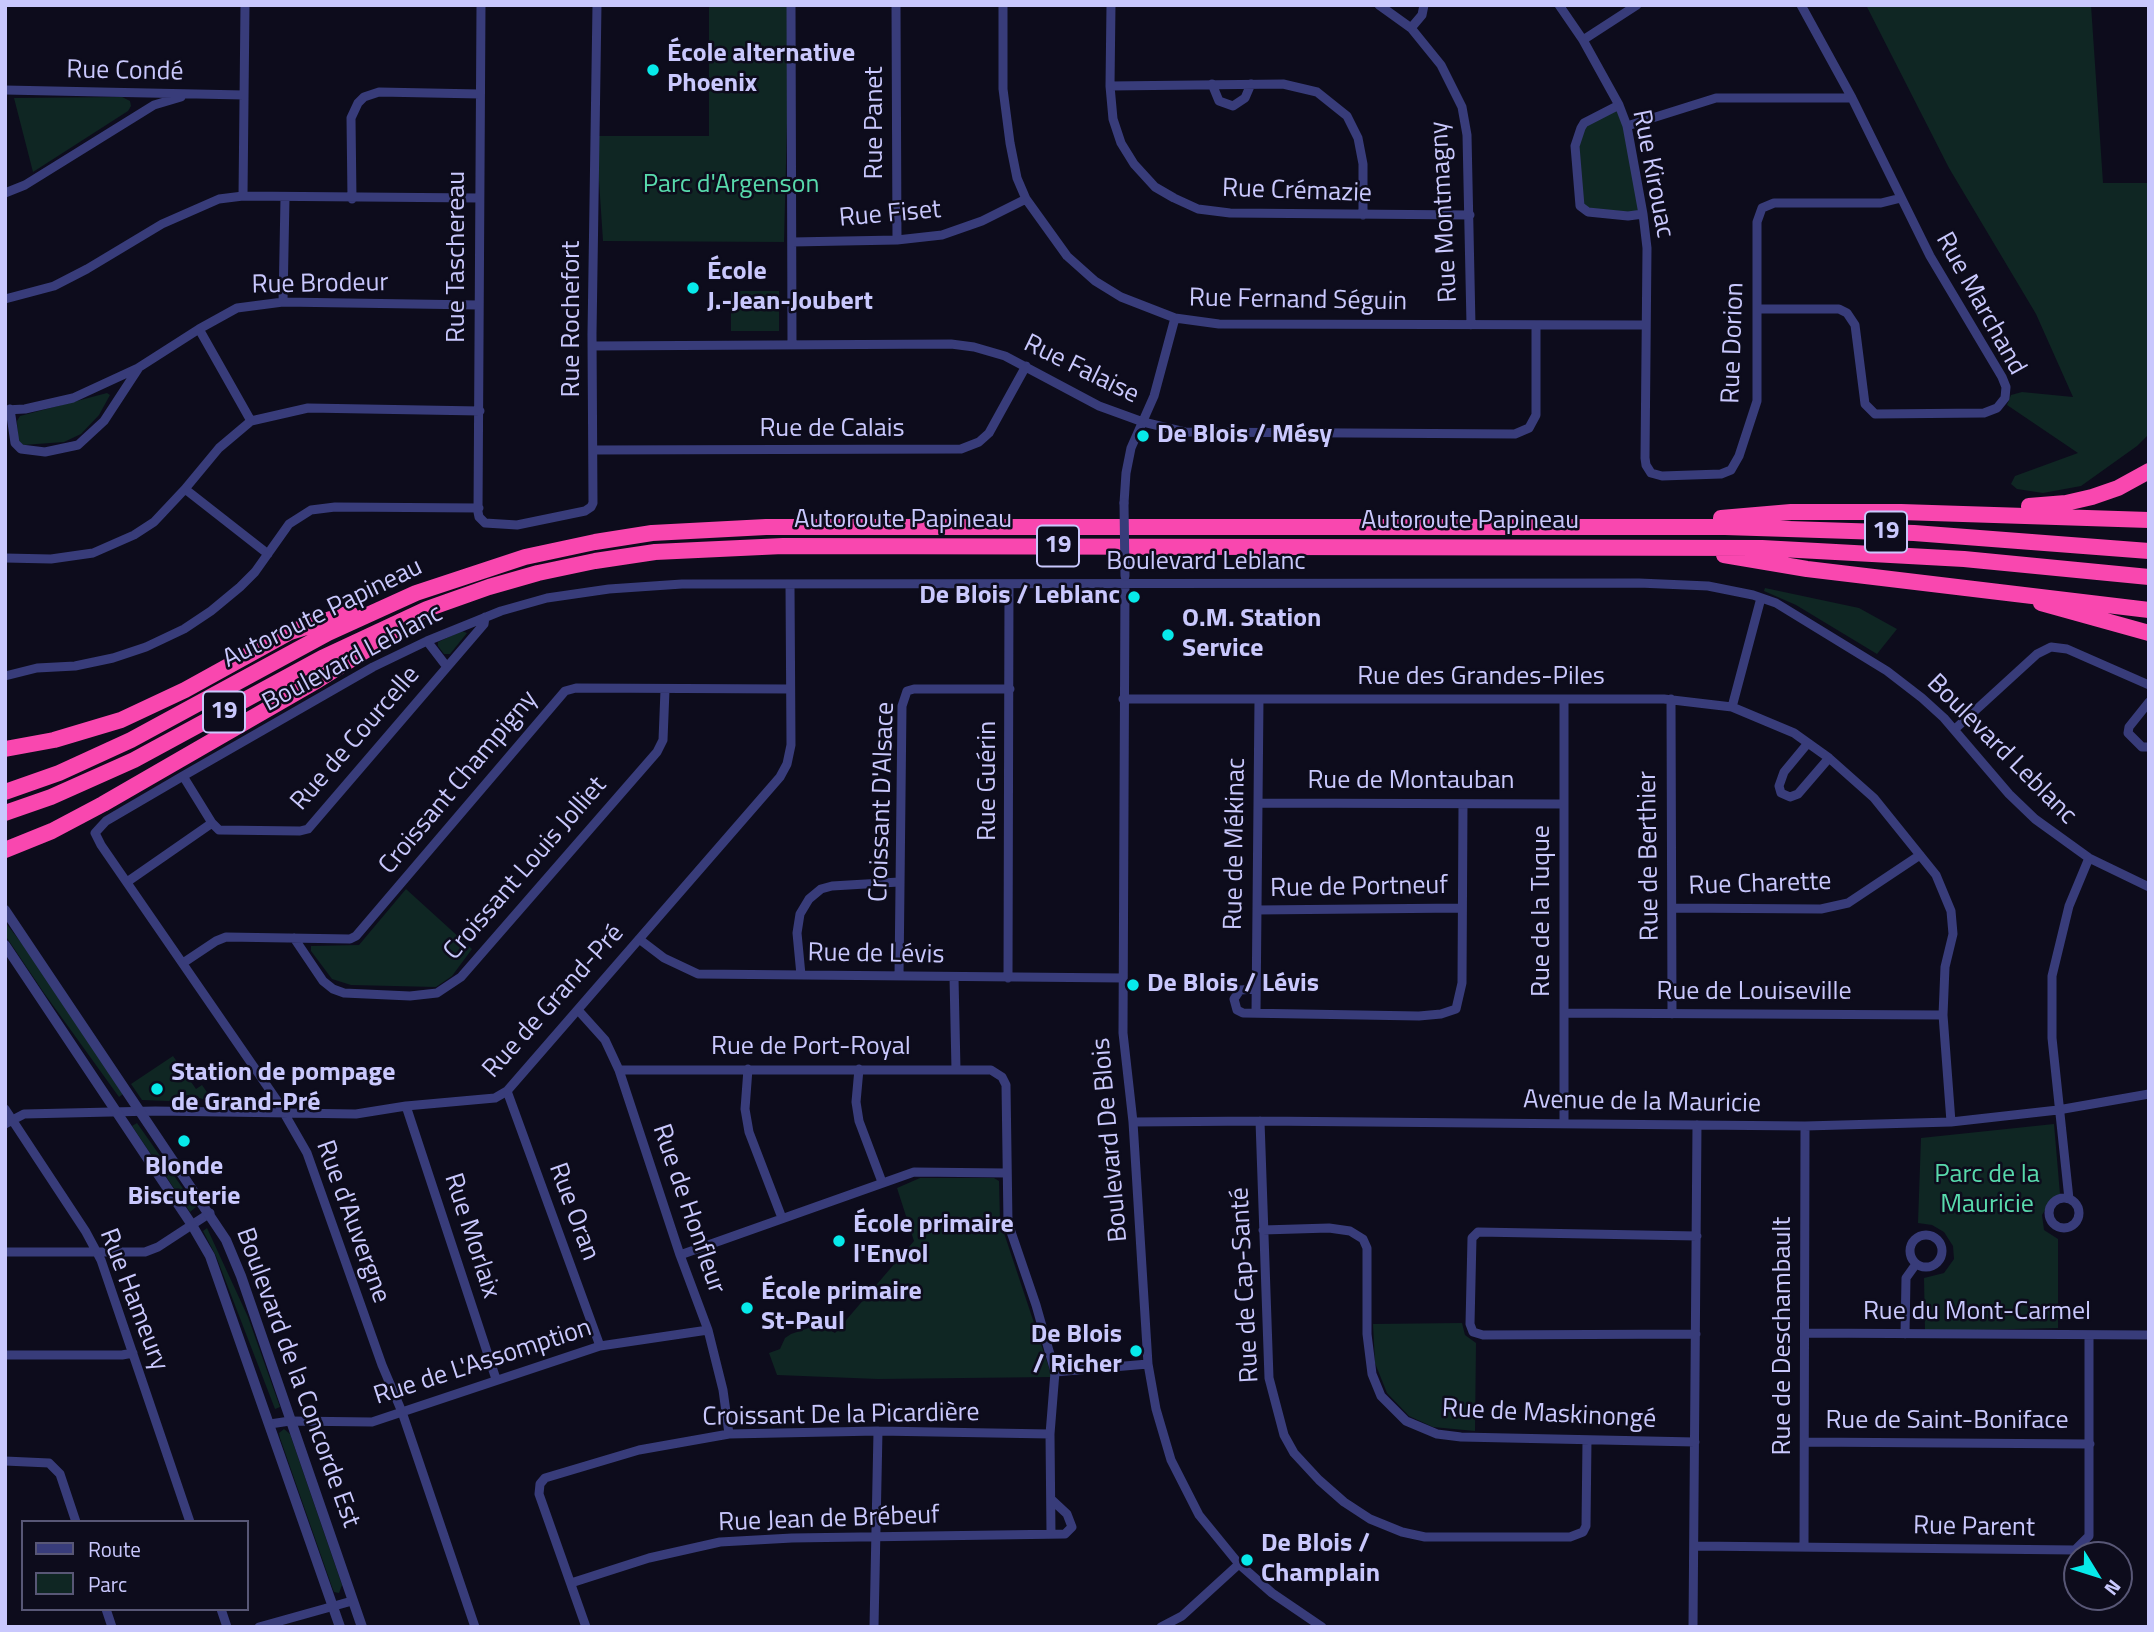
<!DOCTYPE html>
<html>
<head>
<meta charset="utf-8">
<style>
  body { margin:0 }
  #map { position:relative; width:2154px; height:1632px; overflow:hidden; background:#0d0c1c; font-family:"Titillium Web",sans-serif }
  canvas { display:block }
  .frame { position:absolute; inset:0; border:7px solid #c9c8fd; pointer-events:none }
  .legend { position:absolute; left:21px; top:1520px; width:228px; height:91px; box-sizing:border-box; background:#0d0c1c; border:2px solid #585776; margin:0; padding:9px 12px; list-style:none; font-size:21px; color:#c9c8fd }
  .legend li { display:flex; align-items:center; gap:14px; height:35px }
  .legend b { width:35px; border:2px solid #585776 }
  .north { position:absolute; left:2063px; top:1541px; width:70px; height:70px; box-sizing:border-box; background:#0d0c1c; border:2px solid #585776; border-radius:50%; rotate:128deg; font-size:19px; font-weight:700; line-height:28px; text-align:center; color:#c9c8fd }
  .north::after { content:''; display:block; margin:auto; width:24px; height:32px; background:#07eaea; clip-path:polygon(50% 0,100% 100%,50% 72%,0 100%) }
</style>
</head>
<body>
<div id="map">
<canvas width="2154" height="1632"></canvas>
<div class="frame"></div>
<ul class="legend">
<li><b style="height:9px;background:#383c7a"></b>Route</li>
<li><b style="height:19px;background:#0f2623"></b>Parc</li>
</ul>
<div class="north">N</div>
</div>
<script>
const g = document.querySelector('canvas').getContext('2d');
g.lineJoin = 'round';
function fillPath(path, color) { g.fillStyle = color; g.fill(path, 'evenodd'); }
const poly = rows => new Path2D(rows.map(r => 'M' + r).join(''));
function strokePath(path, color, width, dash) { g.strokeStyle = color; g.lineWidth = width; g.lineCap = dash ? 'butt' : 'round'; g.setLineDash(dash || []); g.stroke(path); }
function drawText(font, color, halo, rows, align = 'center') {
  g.font = font + ' "Titillium Web",sans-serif'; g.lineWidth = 5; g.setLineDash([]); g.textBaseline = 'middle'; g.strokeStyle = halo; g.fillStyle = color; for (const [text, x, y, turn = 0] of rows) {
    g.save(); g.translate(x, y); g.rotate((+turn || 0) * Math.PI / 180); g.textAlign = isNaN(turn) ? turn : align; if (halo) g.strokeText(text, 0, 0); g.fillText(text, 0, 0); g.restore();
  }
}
const green = poly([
  [709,5,790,5,784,242,603,241,596,136,709,136],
  [1866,5,2091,5,2103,183,2149,183,2149,434,2137,446,2081,486,2043,493,2017,489,2011,484,2015,476,2078,453,2007,405,2011,395,2022,392,2073,397,2036,314,1949,168],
  [122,97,130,101,131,106,128,111,33,172,14,98],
  [1619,105,1643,214,1628,216,1580,206,1575,146,1581,128],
  [731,291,779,291,779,331,731,331],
  [107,393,110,395,99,415,81,434,64,442,23,445,18,440,17,421,20,416],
  [1765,588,1859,608,1897,629,1877,654,1796,605,1764,591],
  [462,631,467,633,450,654,444,654,438,646,438,642],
  [406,889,472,949,452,976,436,987,351,985,332,979,311,951,311,946,359,945],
  [5,922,27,950,123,1094,119,1097,44,993,5,935],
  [173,1056,196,1089,202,1085,214,1102,188,1095,169,1101,142,1100,131,1084],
  [137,1123,196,1207,190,1212,132,1126],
  [2054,1124,2060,1194,2051,1200,2042,1215,2044,1230,2058,1239,2058,1328,1925,1331,1924,1278,1944,1273,1954,1259,1953,1246,1944,1232,1932,1225,1918,1223,1921,1138],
  [920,1178,994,1178,999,1181,1000,1221,1052,1377,878,1379,777,1375,769,1353,780,1349,785,1338,791,1334,815,1326,823,1326,835,1333,914,1241,897,1188],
  [207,1228,248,1317,280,1407,275,1409,216,1256,203,1231],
  [1462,1323,1465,1335,1476,1343,1475,1431,1433,1427,1409,1416,1387,1393,1375,1363,1373,1324],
  [284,1429,290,1434,342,1585,339,1593,334,1592,332,1587,280,1438,279,1433]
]);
const minor = poly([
  [481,5,478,512,479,517,485,523,517,525,585,511,591,507,593,503,592,334,597,5],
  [791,5,792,345],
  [896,5,897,240],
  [1003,5,1003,89,1010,143,1017,178,1026,199,1067,256,1095,281,1121,297,1175,318,1219,324,1646,325],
  [1111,5,1110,86,1113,119,1121,143,1134,164,1155,187,1174,198,1198,209,1230,213,1470,215],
  [1379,5,1411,28,1441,65,1462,107,1467,135,1471,325],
  [1559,5,1583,40,1619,105,1627,126,1643,214,1647,248,1645,458,1646,465,1651,473,1662,476,1721,474,1731,470,1739,456,1757,401,1757,222,1762,208,1774,203,1881,203,1901,198],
  [1411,28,1422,15,1424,5],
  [1583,40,1637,5],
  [1212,84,1219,101,1233,106,1245,98,1251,84],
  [1110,86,1283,84,1317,92,1347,116,1358,138,1363,164,1363,215],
  [5,90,244,95],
  [1619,105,1584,123,1581,128,1575,146,1580,206,1588,212,1628,216,1643,214],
  [1627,126,1716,98,1852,98],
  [5,193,25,185,154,105,181,97],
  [243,196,245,5],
  [352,199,351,118,358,103,364,97,379,92,480,94],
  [792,242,897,240,942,235,982,221,1026,199],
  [5,299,54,286,87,269,162,224,219,199,243,196,479,198],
  [283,302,285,198],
  [1757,309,1839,309,1847,313,1855,325,1865,404,1875,414,1984,413,1997,408,2005,398,2006,387,2002,377,1930,256,1852,98,1801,5],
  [199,329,251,421],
  [592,346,951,344,974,347,1005,356,1099,406,1143,422,1185,432,1515,434,1529,428,1536,415,1536,325],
  [10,409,15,443,21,449,45,452,78,445,104,421,138,369],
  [5,410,25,409,73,398,138,368,199,329,237,308,283,302,478,305],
  [594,450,961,449,979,442,989,433,1026,366],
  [185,489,268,554],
  [1124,503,1126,473,1131,448,1154,396,1175,318],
  [5,558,51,559,93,553,134,535,154,522,185,489,219,448,251,421,308,408,480,411],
  [1125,581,1123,1033,1133,1122,1148,1364,1156,1409,1171,1460,1199,1515,1239,1564,1272,1593,1322,1627],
  [427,641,447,667],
  [5,676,37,668,75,666,113,658,146,647,184,629,211,611,240,587,255,572,289,524,311,510,335,507,479,508],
  [1123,699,1664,699,1732,707,1794,733,1829,758,1874,798,1936,875,1951,911,1953,934,1945,967,1943,1015,1951,1122],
  [1564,699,1564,1123],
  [1671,699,1672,1014],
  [2149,702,2129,727,2128,733,2142,747,2149,747],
  [1732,707,1761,598],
  [1955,729,2037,654,2051,647,2067,649,2149,685],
  [1808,743,1784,772,1779,786,1781,793,1790,797,1798,794,1829,758],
  [183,776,212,823,219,830,300,831,308,829,484,624,485,617],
  [1258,803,1563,804],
  [127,882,212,823],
  [1672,908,1821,909,1848,903,1920,855],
  [1257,910,1462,908],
  [294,938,323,981,333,989,344,993,410,996,437,993,461,977,657,752,663,740,665,690],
  [639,939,664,958,698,974,1123,978],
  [183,963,216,941,226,937,350,939,356,936,565,691,576,688,790,689],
  [801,975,797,933,800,914,809,899,821,889,832,886,899,882],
  [899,976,902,706,907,691,914,689,1010,689],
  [954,977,956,1070],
  [1008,978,1009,585],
  [1256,989,1240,990,1234,999,1237,1010,1243,1013,1419,1016,1441,1014,1456,1009,1462,983,1463,804],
  [578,1010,605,1040,619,1070,680,1255,708,1330,723,1390,729,1434],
  [1256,1013,1259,699],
  [1564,1013,1943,1015],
  [748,1069,745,1109,749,1132,782,1218],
  [859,1069,856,1102,859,1121,882,1182],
  [619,1070,991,1070,1002,1077,1006,1085,1008,1223,1036,1305,1055,1372,1050,1434,1051,1534],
  [507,1091,600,1346],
  [406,1106,496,1379],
  [5,1109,86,1232,101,1260,190,1522],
  [1260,1121,1269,1378,1284,1435,1294,1453,1319,1480,1344,1502,1370,1519,1402,1532,1425,1537,1570,1537,1583,1532,1586,1526,1587,1440],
  [1133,1122,1260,1121,1805,1126,1951,1122,2058,1110,2149,1094],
  [5,1124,24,1114,155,1111,356,1114,406,1106,495,1098,507,1091,780,777,787,764,791,745,790,585],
  '2049 1213a15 15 0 1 1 30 0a15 15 0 1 1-30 0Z',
  [2069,1199,2052,1038,2052,976,2069,906,2089,858],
  [1263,1230,1329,1228,1350,1231,1363,1239,1367,1248,1367,1334,1372,1374,1381,1396,1406,1421,1437,1434,1461,1437,1695,1442],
  '1910 1251a16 16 0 1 1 32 0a16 16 0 1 1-32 0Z',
  [5,1252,145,1252,158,1247,210,1213],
  [680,1255,914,1172,1006,1173],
  [1805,1333,2149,1335],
  [1696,1334,1483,1335,1473,1332,1470,1324,1472,1238,1478,1232,1697,1236],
  [1905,1334,1906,1278,1916,1264],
  [5,1355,122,1355,133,1353],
  [1055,1372,1148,1364],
  [270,1424,290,1421,372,1422,600,1346,708,1330],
  [1805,1442,2090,1444],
  [5,1461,49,1463,60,1474,76,1522],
  [1695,1546,2075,1550,2089,1536,2089,1335],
  [1804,1546,1805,1126],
  [571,1583,649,1558,720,1542,792,1538,1065,1534,1072,1527,1067,1514,1052,1500],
  [106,1609,112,1627],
  [221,1609,227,1627],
  [259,1627,352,1601],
  [475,1627,402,1412,382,1365,307,1153,276,1099,101,845,95,833,106,821,183,776,373,667,427,641,501,611,547,598,609,589,682,584,1639,583,1708,586,1753,595,1776,603,1887,671,1922,698,1944,718,2009,794,2035,819,2089,858,2149,887],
  [586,1627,539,1494,540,1484,545,1478,639,1450,729,1434,878,1431,1050,1434],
  [874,1627,878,1431],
  [1161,1627,1182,1616,1239,1564],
  [1693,1627,1697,1125]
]);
const tertiary = poly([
  [5,910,226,1240,241,1276,362,1627],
  [5,945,192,1225,210,1256,340,1627]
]);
const motorway = poly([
  [2029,506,2066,503,2092,497,2118,488,2149,471],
  [1721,518,1791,512,1901,512,2149,520],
  [1724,555,1807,569,2149,610],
  [2041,603,2149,633],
  [5,749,54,740,121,720,185,690,290,632,350,613],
  [5,792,59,773,131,740,328,633,416,593,525,557,595,542,652,533,766,527,1725,527,1914,533,2149,551],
  [5,813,51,797,134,760,322,658,427,609,489,587,538,573,595,561,655,552,783,546,1762,548,1964,559,2149,577],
  [5,850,52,831,103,804,318,680,397,631]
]);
const minorBridge = poly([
  [1124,503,1125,576]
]);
const markers = [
  [653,70,7,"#07eaea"],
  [693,288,7,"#07eaea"],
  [1143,436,7,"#07eaea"],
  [1134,597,7,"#07eaea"],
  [1168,635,7,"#07eaea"],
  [1133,985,7,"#07eaea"],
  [157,1089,7,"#07eaea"],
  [184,1141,7,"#07eaea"],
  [839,1241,7,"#07eaea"],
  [747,1308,7,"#07eaea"],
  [1136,1351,7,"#07eaea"],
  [1247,1560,7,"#07eaea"]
];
const shields = [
  [1886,532,42],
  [1058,546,42],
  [224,712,42]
];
const shieldNames = [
  ["19",1886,532],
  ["19",1058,546],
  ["19",224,712]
];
const poiNames = [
  ["École alternative",667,55],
  ["Phoenix",667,85],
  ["École",707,273],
  ["J.-Jean-Joubert",707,303],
  ["De Blois / Mésy",1157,436],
  ["De Blois / Leblanc",1120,597,"right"],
  ["O.M. Station",1182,620],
  ["Service",1182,650],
  ["De Blois / Lévis",1147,985],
  ["Station de pompage",171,1074],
  ["de Grand-Pré",171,1104],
  ["Blonde",184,1168,"center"],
  ["Biscuterie",184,1198,"center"],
  ["École primaire",853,1226],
  ["l'Envol",853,1256],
  ["École primaire",761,1293],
  ["St-Paul",761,1323],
  ["De Blois",1122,1336,"right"],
  ["/ Richer",1122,1366,"right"],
  ["De Blois /",1261,1545],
  ["Champlain",1261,1575]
];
const streetNames = [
  ["Rue Condé",125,72,1],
  ["Rue Panet",876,123,-90],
  ["Rue Kirouac",1652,174,79],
  ["Rue Crémazie",1297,192,2],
  ["Rue Montmagny",1445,212,-93],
  ["Rue Fiset",890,215,-5],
  ["Rue Taschereau",458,257,-90],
  ["Rue Brodeur",320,285,-1],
  ["Rue Fernand Séguin",1298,301,1],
  ["Rue Marchand",1980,304,61],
  ["Rue Rochefort",573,319,-90],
  ["Rue Dorion",1734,343,-88],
  ["Rue Falaise",1081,370,26],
  ["Rue de Calais",832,430],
  ["Autoroute Papineau",903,521],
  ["Autoroute Papineau",1470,522],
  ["Boulevard Leblanc",1206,563],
  ["Autoroute Papineau",323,614,-26],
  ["Boulevard Leblanc",353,659,-28],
  ["Rue des Grandes-Piles",1481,678],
  ["Rue de Courcelle",356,739,-49],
  ["Boulevard Leblanc",2001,750,45],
  ["Rue Guérin",989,781,-90],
  ["Rue de Montauban",1411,782],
  ["Croissant Champigny",459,783,-50],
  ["Croissant D'Alsace",883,802,-88],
  ["Rue de Mékinac",1236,844,-89],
  ["Rue de Berthier",1650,856,-91],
  ["Croissant Louis Jolliet",526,869,-49],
  ["Rue Charette",1760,885,-2],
  ["Rue de Portneuf",1359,888,-1],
  ["Rue de la Tuque",1543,911,-90],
  ["Rue de Lévis",876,955,1],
  ["Rue de Louiseville",1754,993],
  ["Rue de Grand-Pré",554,1002,-48],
  ["Rue de Port-Royal",811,1048],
  ["Avenue de la Mauricie",1642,1103,1],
  ["Boulevard De Blois",1111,1140,-95],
  ["Rue de Honfleur",688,1209,71],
  ["Rue Oran",573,1212,70],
  ["Rue d'Auvergne",352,1222,70],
  ["Rue Morlaix",471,1236,72],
  ["Rue de Cap-Santé",1246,1285,-93],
  ["Rue Hameury",133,1300,69],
  ["Rue du Mont-Carmel",1977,1313],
  ["Rue de Deschambault",1784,1336,-90],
  ["Rue de L'Assomption",483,1363,-18],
  ["Boulevard de la Concorde Est",297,1378,70],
  ["Rue de Maskinongé",1549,1415,3],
  ["Croissant De la Picardière",841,1416,-1],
  ["Rue de Saint-Boniface",1947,1422],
  ["Rue Jean de Brébeuf",829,1520,-2],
  ["Rue Parent",1974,1528,1]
];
const parkNames = [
  ["Parc d'Argenson",731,186],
  ["Parc de la",1987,1176],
  ["Mauricie",1987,1206]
];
fillPath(green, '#0f2623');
strokePath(minor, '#383c7a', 9);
strokePath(tertiary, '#383c7a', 10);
strokePath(motorway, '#f947af', 16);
strokePath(minorBridge, '#383c7a', 9);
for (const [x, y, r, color] of markers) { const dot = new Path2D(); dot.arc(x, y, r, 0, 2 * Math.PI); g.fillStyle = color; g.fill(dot); strokePath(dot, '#0d0c1c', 2.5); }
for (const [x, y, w] of shields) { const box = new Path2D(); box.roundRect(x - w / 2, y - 20.5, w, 41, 5); g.fillStyle = '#0d0c1c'; g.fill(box); strokePath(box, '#c9c8fd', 2); }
drawText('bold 24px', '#c9c8fd', null, shieldNames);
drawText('bold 26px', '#c9c8fd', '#0d0c1c', poiNames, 'left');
drawText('26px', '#c9c8fd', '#0d0c1c', streetNames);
drawText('26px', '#58daac', '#0d0c1c', parkNames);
</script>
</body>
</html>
